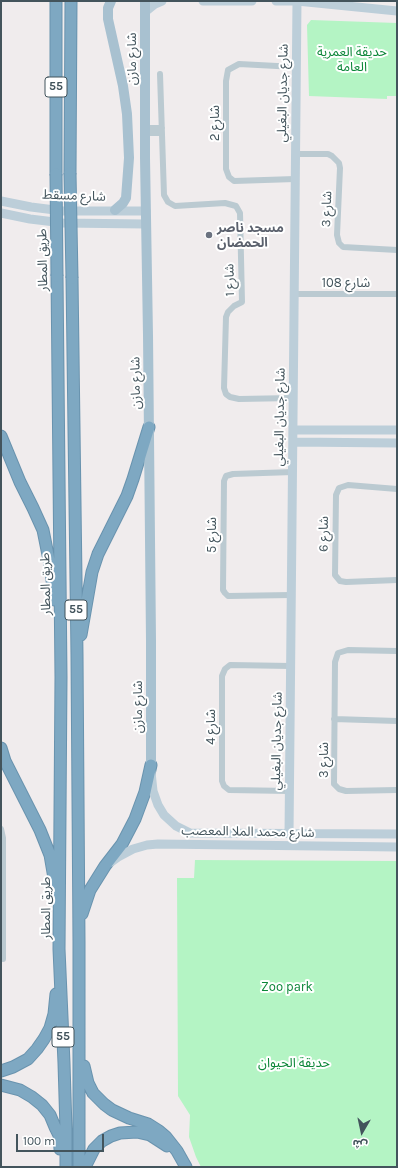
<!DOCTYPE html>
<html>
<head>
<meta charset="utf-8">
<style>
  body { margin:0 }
  #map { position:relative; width:398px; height:1168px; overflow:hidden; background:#f0eced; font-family:Karla,"Noto Sans Arabic",sans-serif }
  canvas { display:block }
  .frame { position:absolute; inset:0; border:2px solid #43545c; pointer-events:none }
  .north { position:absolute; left:342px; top:1112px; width:40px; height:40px; -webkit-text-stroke:3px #fff; paint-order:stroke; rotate:189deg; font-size:11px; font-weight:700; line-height:16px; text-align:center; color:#43545c }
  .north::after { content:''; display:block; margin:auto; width:14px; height:18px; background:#43545c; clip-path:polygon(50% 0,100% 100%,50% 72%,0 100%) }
  .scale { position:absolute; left:16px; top:1134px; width:88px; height:18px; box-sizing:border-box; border:2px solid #43545c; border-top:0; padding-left:5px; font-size:12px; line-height:14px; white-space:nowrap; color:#43545c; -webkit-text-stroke:3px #fff; paint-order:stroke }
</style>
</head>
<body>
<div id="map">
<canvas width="398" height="1168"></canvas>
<div class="frame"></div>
<div class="north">ش</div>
<div class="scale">100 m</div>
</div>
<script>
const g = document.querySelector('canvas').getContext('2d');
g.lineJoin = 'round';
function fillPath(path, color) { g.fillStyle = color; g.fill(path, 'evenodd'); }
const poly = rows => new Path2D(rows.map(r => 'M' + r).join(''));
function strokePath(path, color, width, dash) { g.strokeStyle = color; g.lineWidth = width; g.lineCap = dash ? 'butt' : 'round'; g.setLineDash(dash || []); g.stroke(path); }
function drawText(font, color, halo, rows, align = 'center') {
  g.font = font + ' Karla,"Noto Sans Arabic",sans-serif'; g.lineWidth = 4; g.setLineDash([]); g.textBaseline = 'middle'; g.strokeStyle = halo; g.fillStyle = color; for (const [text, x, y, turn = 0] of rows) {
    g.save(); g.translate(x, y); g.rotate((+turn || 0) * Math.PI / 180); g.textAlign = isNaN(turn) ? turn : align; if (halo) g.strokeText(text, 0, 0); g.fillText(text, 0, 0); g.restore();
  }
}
const green = poly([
  [311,20,397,23,397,96,387,96,387,99,309,96,307,25],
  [195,860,397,861,397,1167,201,1167,196,1157,189,1137,190,1115,178,1096,177,878,194,878]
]);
const street = poly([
  [160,74,164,195,168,202,175,206,225,203,236,206,240,213,242,302,234,306,228,312,226,317,224,388,226,394,230,397,239,399,293,398],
  [145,128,162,128],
  [145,133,162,133],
  [296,154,328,154,332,156,339,163,340,168,337,235,339,243,343,247,397,250],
  [295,179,234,181,229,177,226,169,226,81,228,70,239,64,296,67],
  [294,294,397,294],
  [397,489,348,485,339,488,336,495,335,575,340,581,346,582,397,580],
  [291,595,228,596,225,593,223,590,224,481,226,476,233,474,293,472],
  [397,651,348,650,338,653,335,662,334,784,339,789,346,791,397,790],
  [334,719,397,721],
  [290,791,229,790,224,786,222,781,222,676,225,669,230,665,291,666],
  [1,829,3,838,3,959]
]);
const secondary = poly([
  [203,1,252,1],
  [276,1,297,1,397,11],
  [145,12,155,4,162,1],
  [1,201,31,207,63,211,146,211],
  [1,213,30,219,63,223,145,224],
  [293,430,397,430],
  [293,442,397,443],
  [151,772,153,791,158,805,164,815,176,826,190,833,397,834],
  [289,834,297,1],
  [111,862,118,857,133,849,147,845,158,844,397,847]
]);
const primary = poly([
  [111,1,108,8,108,19,123,86,127,114,129,158,126,198,123,203,115,210],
  [145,1,145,158,148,335,151,641,151,765]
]);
const highway = poly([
  [56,1,56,174],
  [70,173,71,1],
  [57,276,61,677,59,949,64,1063,66,1129,66,1167],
  [72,278,77,655,79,942,79,1167],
  [1,436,20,482,33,508,43,530,51,570,54,600],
  [81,635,92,572,98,554,127,496,133,479,149,427],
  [1,748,5,761,40,830,50,855,55,884],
  [82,914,90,890,105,866,122,844,135,819,145,792,151,765],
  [84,1066,88,1083,93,1093,104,1104,112,1110,129,1118,148,1124,159,1131,166,1137,177,1151,186,1167],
  [1,1071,13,1067,28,1059,37,1049,44,1039,50,1028,54,1014,56,994],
  [1,1085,20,1090,32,1097,42,1105,50,1115,55,1127,59,1135,60,1149],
  [85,1167,94,1149,102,1141,111,1136,120,1133,137,1132,150,1135,167,1146]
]);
const highwayBridge = poly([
  [70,173,72,278],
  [56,174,57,276]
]);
const markers = [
  [209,235,4,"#6b7280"]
];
const shields = [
  [56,87,22],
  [76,610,22],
  [63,1037,22]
];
const shieldNames = [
  ["55",56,87],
  ["55",76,610],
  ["55",63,1037]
];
const parkNames = [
  ["حديقة العمرية",352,52],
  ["العامة",352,67],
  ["Zoo park",287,987],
  ["حديقة الحيوان",294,1063]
];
const streetNames = [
  ["شارع مازن",132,59,-90],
  ["شارع جديان البغيلي",283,93,-89],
  ["شارع 2",215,123,-90],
  ["شارع مسقط",74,196,2],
  ["شارع 3",327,209,-88],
  ["طريق المطار",43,260,-91],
  ["شارع 1",230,280,-91],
  ["شارع 108",346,283],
  ["شارع مازن",136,383,-91],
  ["شارع جديان البغيلي",280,417,-89],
  ["شارع 6",324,534,-89],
  ["شارع 5",212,535,-90],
  ["طريق المطار",46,584,-91],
  ["شارع مازن",138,707,-90],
  ["شارع 4",211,727,-90],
  ["شارع جديان البغيلي",277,741,-89],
  ["شارع 3",324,760,-90],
  ["شارع محمد الملا المعصب",248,832,1],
  ["طريق المطار",46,908,-90]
];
const worshipNames = [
  ["مسجد ناصر",217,228],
  ["الحمضان",217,243]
];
fillPath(green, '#b4f4c4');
strokePath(highway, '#6993ae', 13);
strokePath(street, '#bbcad1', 6);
strokePath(secondary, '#bcced9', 9);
strokePath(primary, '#a8c1d0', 10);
strokePath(highway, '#7ea8c2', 11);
strokePath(highwayBridge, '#6993ae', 13, []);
strokePath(highwayBridge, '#7ea8c2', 11);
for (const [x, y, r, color] of markers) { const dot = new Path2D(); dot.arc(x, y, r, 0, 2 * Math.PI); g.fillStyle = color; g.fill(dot); strokePath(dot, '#fff', 1.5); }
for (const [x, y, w] of shields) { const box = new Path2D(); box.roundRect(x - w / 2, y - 10, w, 20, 3); g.fillStyle = '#fff'; g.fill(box); strokePath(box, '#43545c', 1); }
drawText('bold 12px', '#43545c', null, shieldNames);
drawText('13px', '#0b8638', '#fff', parkNames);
drawText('13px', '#43545c', '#fff', streetNames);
drawText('bold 13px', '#5b616d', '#fff', worshipNames, 'left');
</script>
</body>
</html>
